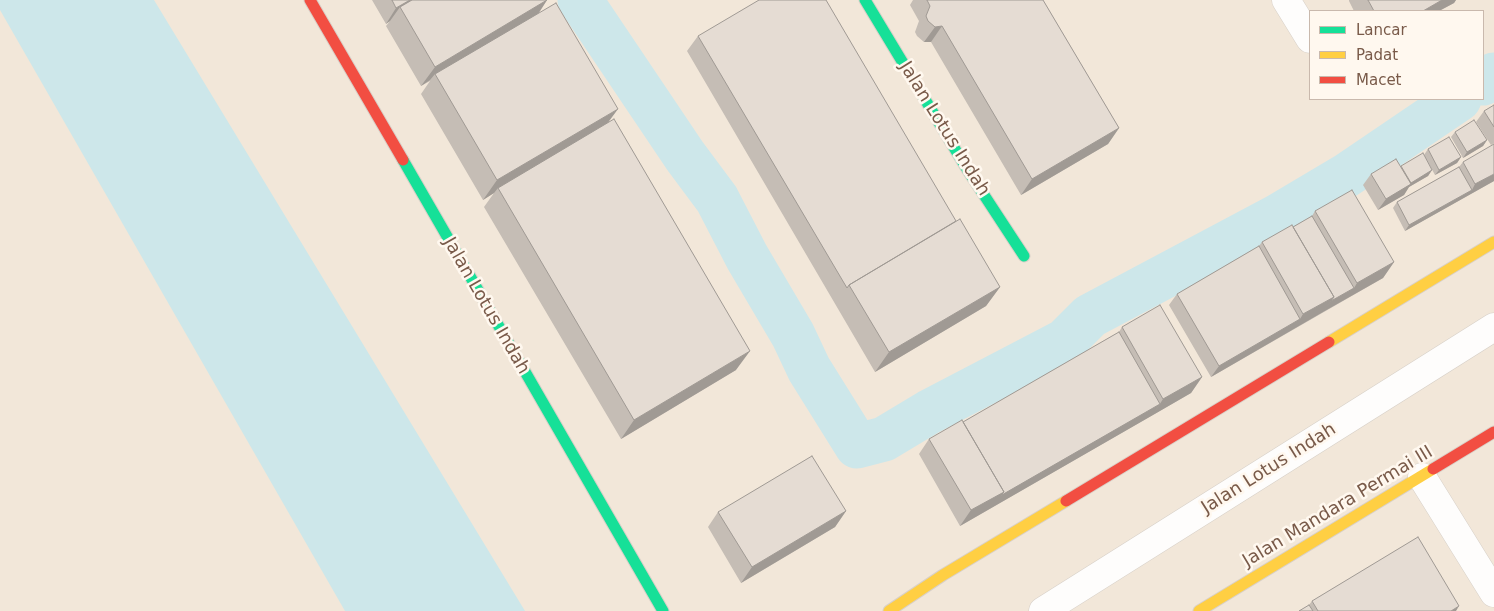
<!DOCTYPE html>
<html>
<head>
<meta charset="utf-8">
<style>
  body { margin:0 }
  #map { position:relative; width:1494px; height:611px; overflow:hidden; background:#f8f4ec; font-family:"DejaVu Sans",sans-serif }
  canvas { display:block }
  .legend { position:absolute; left:1309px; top:10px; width:175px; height:90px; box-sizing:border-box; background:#fff8ef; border:1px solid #c9b9ad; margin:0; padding:6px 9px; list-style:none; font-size:15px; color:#795a49 }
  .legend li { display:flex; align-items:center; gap:10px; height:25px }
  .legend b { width:25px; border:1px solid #c9b9ad }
</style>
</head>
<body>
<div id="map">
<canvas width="1494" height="611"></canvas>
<ul class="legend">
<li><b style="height:6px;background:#16e098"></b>Lancar</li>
<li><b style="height:6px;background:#ffcf43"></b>Padat</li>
<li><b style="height:6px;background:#f24e42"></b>Macet</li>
</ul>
</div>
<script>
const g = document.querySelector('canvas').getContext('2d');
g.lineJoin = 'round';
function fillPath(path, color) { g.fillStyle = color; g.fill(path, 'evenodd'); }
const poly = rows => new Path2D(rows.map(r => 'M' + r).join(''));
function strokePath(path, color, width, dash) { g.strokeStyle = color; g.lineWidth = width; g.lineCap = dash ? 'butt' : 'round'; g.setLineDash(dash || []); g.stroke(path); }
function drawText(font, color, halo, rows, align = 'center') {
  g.font = font + ' "DejaVu Sans",sans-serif'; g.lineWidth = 5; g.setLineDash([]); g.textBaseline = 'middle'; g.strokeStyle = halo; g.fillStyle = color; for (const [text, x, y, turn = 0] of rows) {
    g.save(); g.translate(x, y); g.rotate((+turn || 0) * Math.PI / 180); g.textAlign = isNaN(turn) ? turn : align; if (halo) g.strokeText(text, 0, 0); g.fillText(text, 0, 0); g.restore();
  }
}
const residential = poly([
  [0,0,1494,0,1494,611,0,611],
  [1310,11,1483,11,1483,99,1310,99]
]);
const water = poly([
  [0,0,154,0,525,611,345,611,0,10]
]);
const river = poly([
  [580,0,685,156,717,199,747,257,793,335,809,369,857,446,884,439,929,412,1065,341,1090,316,1278,216,1347,175,1459,99],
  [1483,83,1494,75]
]);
const street = poly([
  [1286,0,1310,39],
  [1422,477,1494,593],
  [1043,611,1494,327]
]);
const fast = poly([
  [865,0,967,169,1024,256],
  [403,160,663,611]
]);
const slow = poly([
  [1329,342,1494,242],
  [889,611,943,575,1066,501],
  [1199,611,1433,469]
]);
const jam = poly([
  [310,0,403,160],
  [1433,469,1494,432],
  [1066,501,1329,342]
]);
const wall = poly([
  [372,0,547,0,539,13,609,122,736,370,621,439,484,207,494,193,483,200,421,94,430,81,421,86,386,26,390,21,386,24],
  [913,0,1043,0,1119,128,1108,144,1021,195,931,42,924,42,917,36,915,32,919,21,910,5],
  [1349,0,1456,0,1454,3,1439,11,1354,11,1349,1],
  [698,36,956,221,1000,287,986,306,875,372,687,51],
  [1494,105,1494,143,1491,145,1476,122,1484,111],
  [1455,132,1487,140,1483,146,1463,158,1451,137],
  [1428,149,1461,157,1457,163,1435,175,1424,155],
  [1463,162,1494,181,1405,231,1393,208,1397,202,1459,167],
  [1401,166,1432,170,1428,176,1409,187,1404,195,1378,210,1363,185,1371,174],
  [1315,211,1394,262,1383,278,1211,377,1169,305,1177,294,1259,246,1262,242,1293,227,1312,216],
  [1122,327,1202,377,1191,393,960,526,919,454,929,439,963,422,1119,332],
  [846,511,835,527,741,583,708,527,718,512],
  [1312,601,1456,611,1299,611,1309,605]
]);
const shadedWall = poly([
  [410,0,426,0,400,7,390,21,386,24,396,8],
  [547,0,534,20,435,74,430,80,421,86,435,67],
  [1442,0,1456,0,1454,3,1439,11,1423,11],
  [942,26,931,42,924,42,935,27],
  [618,109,604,128,498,188,494,193,483,200,497,180],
  [1119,128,1108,144,1021,195,1032,179],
  [1487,140,1483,146,1463,158,1467,152],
  [1461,157,1457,163,1435,175,1439,170],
  [1432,170,1428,176,1409,187,1404,195,1378,210,1386,199,1410,183],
  [1494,174,1494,181,1405,231,1409,225,1472,190,1475,184],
  [1394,262,1383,278,1323,312,1331,301,1354,288,1357,283],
  [1000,287,986,306,875,372,889,352],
  [1334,297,1323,312,1211,377,1219,366,1300,319,1303,314],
  [750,351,736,370,621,439,634,420],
  [1202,377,1191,393,1153,415,1163,399],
  [1160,404,1153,415,960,526,971,510],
  [846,511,835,527,741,583,752,567],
  [1459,606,1456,611,1451,611]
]);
const building = poly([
  [392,0,410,0,396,8,392,0],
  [412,0,547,0,435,67,400,7,412,0],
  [759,0,826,0,956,221,849,285,847,288,698,36,759,0],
  [927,0,1043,0,1119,128,1032,179,942,26,935,27,928,21,926,16,930,6,927,0],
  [1368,0,1442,0,1423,11,1374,11,1368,0],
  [556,3,618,109,497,180,435,74,556,3],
  [1494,105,1494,127,1484,111,1494,105],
  [614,119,750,351,634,420,498,188,614,119],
  [1474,120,1487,140,1467,152,1455,132,1474,120],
  [1449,137,1461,157,1439,170,1428,149,1449,137],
  [1494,144,1494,174,1475,184,1463,162,1494,144],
  [1423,153,1432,170,1411,183,1401,166,1423,153],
  [1396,159,1411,184,1386,199,1371,174,1396,159],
  [1459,167,1472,190,1409,225,1397,202,1459,167],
  [1352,190,1394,262,1357,283,1315,211,1352,190],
  [1312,216,1354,288,1331,301,1334,297,1293,227,1312,216],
  [960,219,1000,287,889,352,849,285,960,219],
  [1292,225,1334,297,1303,314,1262,242,1292,225],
  [1259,246,1300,319,1219,366,1177,294,1259,246],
  [1160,305,1202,377,1163,399,1122,327,1160,305],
  [1119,332,1160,404,1000,496,1004,492,963,422,1119,332],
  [962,420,1004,492,971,510,929,439,962,420],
  [812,456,846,511,752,567,718,512,812,456],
  [1418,537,1459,606,1451,611,1318,611,1312,601,1418,537],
  [1309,605,1313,611,1299,611,1309,605]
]);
const streetNames = [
  ["Jalan Lotus Indah",944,129,58],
  ["Jalan Lotus Indah",486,306,60],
  ["Jalan Lotus Indah",1269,469,-32],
  ["Jalan Mandara Permai III",1338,507,-31]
];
fillPath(residential, '#f2e7d9');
fillPath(water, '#cde7ea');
strokePath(river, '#cde7ea', 45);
strokePath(street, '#d7d0c8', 29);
strokePath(fast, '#d8d0c8', 13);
strokePath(slow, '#d8d0c8', 13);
strokePath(jam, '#d8d0c8', 13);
strokePath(street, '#fefdfc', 28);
strokePath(fast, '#16e098', 11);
strokePath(slow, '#ffcf43', 11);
strokePath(jam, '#f24e42', 11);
fillPath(wall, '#c5bdb5');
fillPath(shadedWall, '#a09a94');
fillPath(building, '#e5dcd3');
strokePath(building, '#a09a94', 1);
drawText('18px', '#795a49', '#fff8ef', streetNames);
</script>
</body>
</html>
